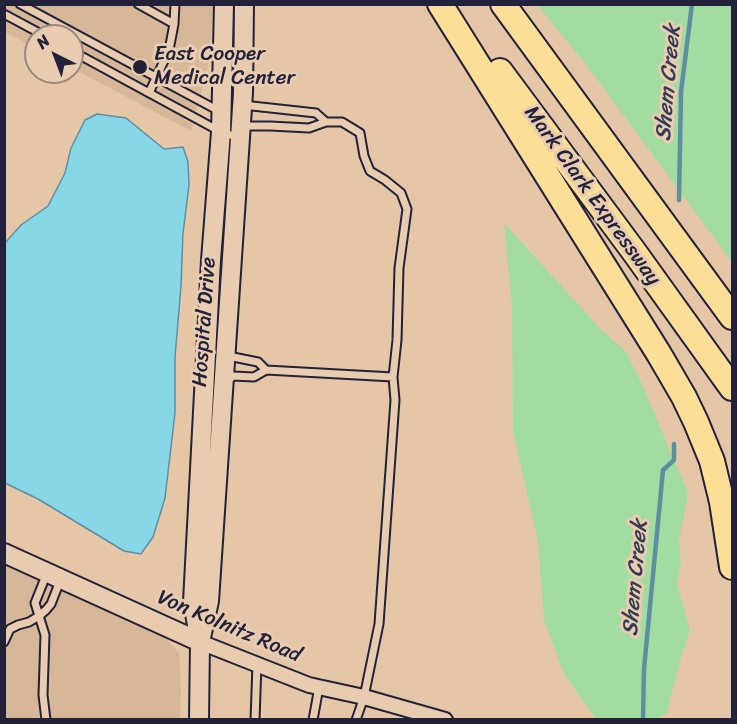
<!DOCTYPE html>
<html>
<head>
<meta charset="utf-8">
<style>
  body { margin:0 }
  #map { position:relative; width:737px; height:724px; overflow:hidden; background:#e5c7a8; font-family:Sriracha,sans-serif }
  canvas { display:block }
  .frame { position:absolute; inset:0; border:6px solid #22223b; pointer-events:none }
  .north { position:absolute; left:24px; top:24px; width:60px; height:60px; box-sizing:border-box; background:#e9ccb0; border:2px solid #998881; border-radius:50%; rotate:318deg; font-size:16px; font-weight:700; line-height:24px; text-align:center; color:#22223b }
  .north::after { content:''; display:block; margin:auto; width:21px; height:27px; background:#22223b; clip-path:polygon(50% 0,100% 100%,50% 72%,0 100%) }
</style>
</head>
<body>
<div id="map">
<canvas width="737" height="724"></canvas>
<div class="frame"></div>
<div class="north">N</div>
</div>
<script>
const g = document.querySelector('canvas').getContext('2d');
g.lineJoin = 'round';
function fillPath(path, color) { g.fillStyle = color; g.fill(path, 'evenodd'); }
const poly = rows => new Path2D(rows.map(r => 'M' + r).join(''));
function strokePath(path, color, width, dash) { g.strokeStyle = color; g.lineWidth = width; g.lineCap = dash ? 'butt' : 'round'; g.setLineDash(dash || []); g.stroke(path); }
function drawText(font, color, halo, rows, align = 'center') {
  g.font = font + ' Sriracha,sans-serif'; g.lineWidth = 6; g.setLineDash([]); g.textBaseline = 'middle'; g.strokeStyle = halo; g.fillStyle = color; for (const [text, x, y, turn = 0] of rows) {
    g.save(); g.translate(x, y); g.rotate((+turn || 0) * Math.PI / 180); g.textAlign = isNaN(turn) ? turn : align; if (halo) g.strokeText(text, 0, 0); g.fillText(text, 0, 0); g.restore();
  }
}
const built = poly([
  [4,5,214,5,208,66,191,131,72,68,72,36,36,36,36,49,5,32],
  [5,560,160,632,179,653,181,688,180,719,5,720]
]);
const green = poly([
  [537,5,732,5,732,262,587,66],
  [504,223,597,325,626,352,642,384,688,493,679,541,681,562,677,584,690,630,681,658,666,714,655,719,596,719,564,674,544,620,538,541,513,432,512,306]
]);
const water = poly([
  [97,114,126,118,164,149,183,147,188,162,189,185,183,233,181,286,175,357,175,413,165,498,153,537,141,554,124,551,38,499,5,483,5,243,21,225,48,206,65,173,71,148,85,120,97,114]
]);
const stream = poly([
  [679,200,681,92,692,4],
  [643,720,644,669,663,470,674,460,674,444]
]);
const lane = poly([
  [20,4,219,111],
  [138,4,174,24],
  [4,14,45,36],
  [72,51,221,132,240,138],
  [149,93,169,50,174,24,175,4],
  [243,105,316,113,326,122],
  [241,126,270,126,309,128,326,122,342,122,360,133,364,156,370,171,385,180,401,193,407,209,399,268,397,340,393,377],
  [228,356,258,362,266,370],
  [226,382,233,376,254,377,266,370,393,377,395,400,379,624,364,697,356,720],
  [4,642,10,629,18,625,29,622,39,616,46,610,51,604,60,581],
  [46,720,43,695,45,635,35,603,47,573],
  [255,720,257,664],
  [313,720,319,687]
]);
const street = poly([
  [200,642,309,685,364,697,445,720]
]);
const secondary = poly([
  [4,553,200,642],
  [198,631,193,602,211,260,221,132,224,4],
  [199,720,200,642,209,601,243,93,244,4]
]);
const highway = poly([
  [440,4,659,354,684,397,696,422,712,461,722,502,732,567],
  [503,4,732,317],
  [500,71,635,253,732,388]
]);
const markers = [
  [140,67,8,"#22223b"]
];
const poiNames = [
  ["East Cooper",154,55],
  ["Medical Center",154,79]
];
const streetNames = [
  ["Mark Clark Expressway",592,196,54],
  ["Hospital Drive",205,322,-86],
  ["Von Kolnitz Road",229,627,23]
];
const waterNames = [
  ["Shem Creek",669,83,-85],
  ["Shem Creek",636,578,-85]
];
fillPath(built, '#d6b899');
fillPath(green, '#a3dca1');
fillPath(water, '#87d6e5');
strokePath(water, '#5f8ea1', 1.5);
strokePath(stream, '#5f8ea1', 4.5);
strokePath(lane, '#22223b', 11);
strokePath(street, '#22223b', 18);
strokePath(secondary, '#22223b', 22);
strokePath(highway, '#22223b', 28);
strokePath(lane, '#e9ccb0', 7);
strokePath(street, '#e9ccb0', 14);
strokePath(secondary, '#e9ccb0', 18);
strokePath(highway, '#fcde96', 24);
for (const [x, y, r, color] of markers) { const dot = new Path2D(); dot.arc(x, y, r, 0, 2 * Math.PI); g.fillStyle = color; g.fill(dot); strokePath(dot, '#e9ccb0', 2); }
drawText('21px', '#22223b', '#e9ccb0', poiNames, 'left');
drawText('21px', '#22223b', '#e9ccb0', streetNames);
drawText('italic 22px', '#313d54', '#e9ccb0', waterNames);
</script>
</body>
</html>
